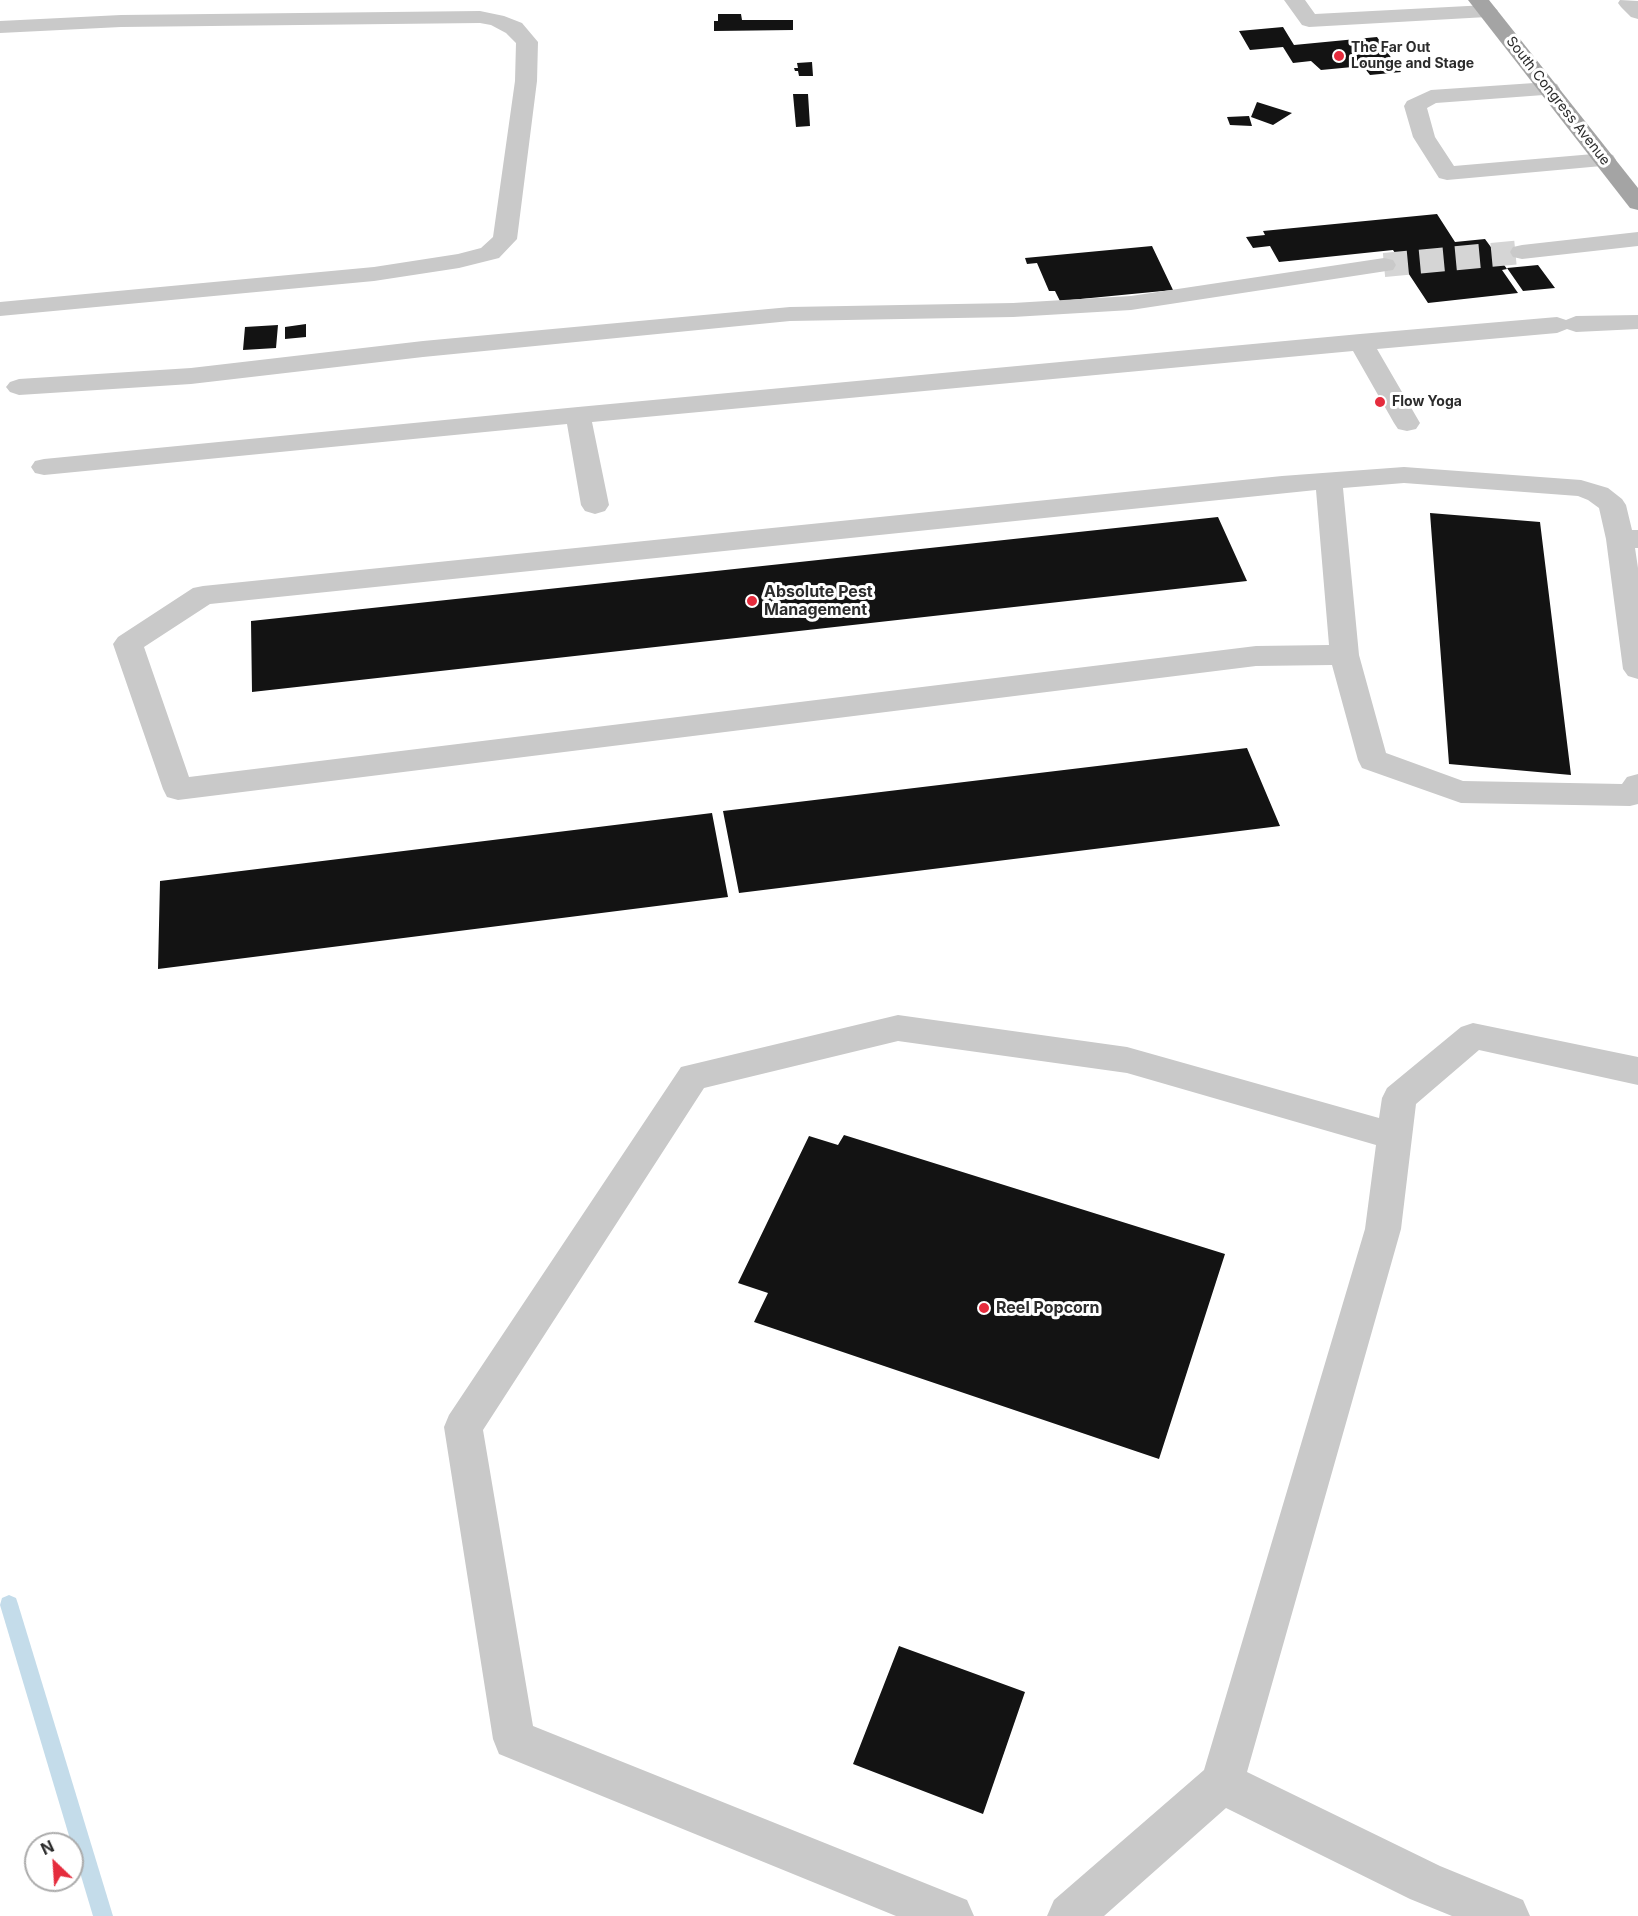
<!DOCTYPE html>
<html>
<head>
<meta charset="utf-8">
<style>
  body { margin:0 }
  #map { position:relative; width:1638px; height:1916px; overflow:hidden; background:#fff; font-family:Inter,sans-serif }
  canvas { display:block }
  .north { position:absolute; left:24px; top:1832px; width:60px; height:60px; box-sizing:border-box; background:#fff; border:2px solid #ababab; border-radius:50%; rotate:335deg; font-size:16px; font-weight:700; line-height:24px; text-align:center; color:#2c2c2c }
  .north::after { content:''; display:block; margin:auto; width:21px; height:27px; background:#e52c3d; clip-path:polygon(50% 0,100% 100%,50% 72%,0 100%) }
</style>
</head>
<body>
<div id="map">
<canvas width="1638" height="1916"></canvas>
<div class="north">N</div>
</div>
<script>
const g = document.querySelector('canvas').getContext('2d');
g.lineJoin = 'round';
const poly = rows => new Path2D(rows.map(r => 'M' + r).join(''));
function fillPath(path, color) { g.fillStyle = color; g.fill(path, 'evenodd'); }
function strokePath(path, color, width, dash) { g.strokeStyle = color; g.lineWidth = width; g.lineCap = dash ? 'butt' : 'round'; g.setLineDash(dash || []); g.stroke(path); }
function drawText(font, color, halo, rows, align = 'center') {
  g.font = font + ' Inter,sans-serif'; g.lineWidth = 6; g.setLineDash([]); g.textBaseline = 'middle'; g.strokeStyle = halo; g.fillStyle = color; for (const [text, x, y, turn = 0] of rows) {
    g.save(); g.translate(x, y); g.rotate((+turn || 0) * Math.PI / 180); g.textAlign = isNaN(turn) ? turn : align; if (halo) g.strokeText(text, 0, 0); g.fillText(text, 0, 0); g.restore();
  }
}
const stream = poly([
  [9,1595,16,1598,18,1604,113,1916,93,1916,0,1605,2,1598,9,1595]
]);
const building = poly([
  [718,14,741,14,742,20,793,20,793,30,714,31,714,21,718,21],
  [1283,27,1294,45,1377,37,1401,72,1370,75,1363,66,1321,70,1311,61,1293,63,1283,47,1250,50,1239,31],
  [812,62,813,76,799,76,798,71,795,71,794,68,798,68,797,63],
  [793,94,808,94,810,126,796,127],
  [1257,102,1292,113,1273,125,1251,117],
  [1249,116,1252,126,1230,125,1227,117],
  [1437,214,1455,242,1485,239,1507,269,1502,270,1518,293,1428,303,1393,250,1279,262,1270,246,1253,248,1246,237,1265,235,1263,231],
  [1152,246,1173,290,1060,301,1055,291,1049,291,1037,263,1027,264,1025,258],
  [1538,265,1555,288,1523,291,1507,268],
  [306,324,306,337,285,339,285,327],
  [278,325,276,348,243,350,245,327],
  [1430,513,1540,522,1571,775,1449,764],
  [1218,517,1247,581,252,692,251,621],
  [1247,748,1280,826,739,893,723,811],
  [712,813,728,897,158,969,160,881],
  [844,1135,1225,1254,1159,1459,754,1322,768,1293,738,1283,809,1136,838,1145],
  [899,1646,1025,1692,983,1814,853,1764]
]);
const minorTunnel = poly([
  [1384,265,1522,252]
]);
const minor = poly([
  [1284,0,1305,0,1315,14,1487,5,1494,7,1498,11,1494,15,1487,17,1309,27,1302,25,1284,0],
  [1620,0,1638,1,1638,19,1631,17,1621,7,1618,3,1620,0],
  [480,11,504,16,522,23,538,42,537,81,517,239,499,258,459,268,374,281,0,316,0,302,374,267,458,254,481,248,493,237,515,81,516,43,506,33,491,25,480,23,121,27,0,33,0,21,121,15,480,11],
  [1549,82,1557,84,1560,89,1557,94,1436,103,1427,108,1435,137,1454,166,1605,153,1613,155,1616,160,1613,165,1447,180,1439,178,1413,137,1404,106,1407,101,1431,90,1549,82],
  [1638,232,1638,246,1522,259,1513,257,1510,252,1513,247,1522,245,1638,232],
  [1384,258,1393,260,1396,265,1393,270,1131,310,1013,317,790,321,423,357,191,384,19,395,10,392,6,387,10,382,19,379,191,368,423,341,790,307,1013,303,1131,296,1384,258],
  [1638,315,1638,329,1576,332,1567,329,1557,333,1377,349,1420,423,1416,429,1407,431,1398,429,1394,423,1353,351,592,422,609,505,605,511,595,514,585,511,581,505,567,424,44,475,35,473,31,467,35,461,44,459,578,407,1360,334,1557,317,1566,320,1576,316,1638,315],
  [1404,467,1581,480,1608,488,1622,499,1626,505,1632,530,1638,530,1638,548,1635,548,1638,568,1638,679,1628,676,1623,669,1606,539,1599,508,1588,500,1578,496,1404,483,1343,488,1359,655,1386,753,1463,781,1622,784,1627,777,1638,774,1638,804,1630,806,1461,803,1362,768,1358,760,1332,665,1256,666,178,800,167,797,163,789,113,644,118,637,193,588,203,586,1282,476,1404,467],
  [1316,490,1329,645,1256,646,189,777,144,647,210,604,1316,490],
  [898,1015,1127,1047,1379,1118,1382,1098,1387,1088,1461,1027,1473,1023,1638,1057,1638,1085,1479,1050,1416,1104,1401,1229,1247,1772,1440,1866,1523,1900,1530,1916,1452,1916,1410,1899,1226,1808,1104,1916,1047,1916,1054,1900,1204,1770,1365,1229,1376,1145,1127,1073,898,1041,704,1088,483,1430,533,1726,967,1900,974,1916,896,1916,499,1754,493,1739,444,1427,449,1415,681,1067,898,1015]
]);
const major = poly([
  [1468,0,1489,0,1638,188,1638,210,1630,208,1468,0]
]);
const markers = [
  [1339,56,6,"#e52c3d"],
  [1380,402,6,"#e52c3d"],
  [752,601,6,"#e52c3d"],
  [984,1308,6,"#e52c3d"]
];
const farPoinames = [
  ["The Far Out",1351,48],
  ["Lounge and Stage",1351,64],
  ["Flow Yoga",1392,402]
];
const farStreetnames = [
  ["South Congress Avenue",1558,101,52]
];
const poiNames = [
  ["Absolute Pest",764,592],
  ["Management",764,610],
  ["Reel Popcorn",996,1308]
];
fillPath(stream, '#c4dcea');
fillPath(building, '#131313');
strokePath(minorTunnel, '#d5d5d5', 24, [24, 12]);
fillPath(minor, '#c9c9c9');
fillPath(major, '#a4a4a4');
for (const [x, y, r, color] of markers) { const dot = new Path2D(); dot.arc(x, y, r, 0, 2 * Math.PI); g.fillStyle = color; g.fill(dot); strokePath(dot, '#fff', 2); }
drawText('bold 14px', '#2c2c2c', '#fff', farPoinames, 'left');
drawText('14px', '#2c2c2c', '#fff', farStreetnames);
drawText('bold 16px', '#2c2c2c', '#fff', poiNames, 'left');
</script>
</body>
</html>
